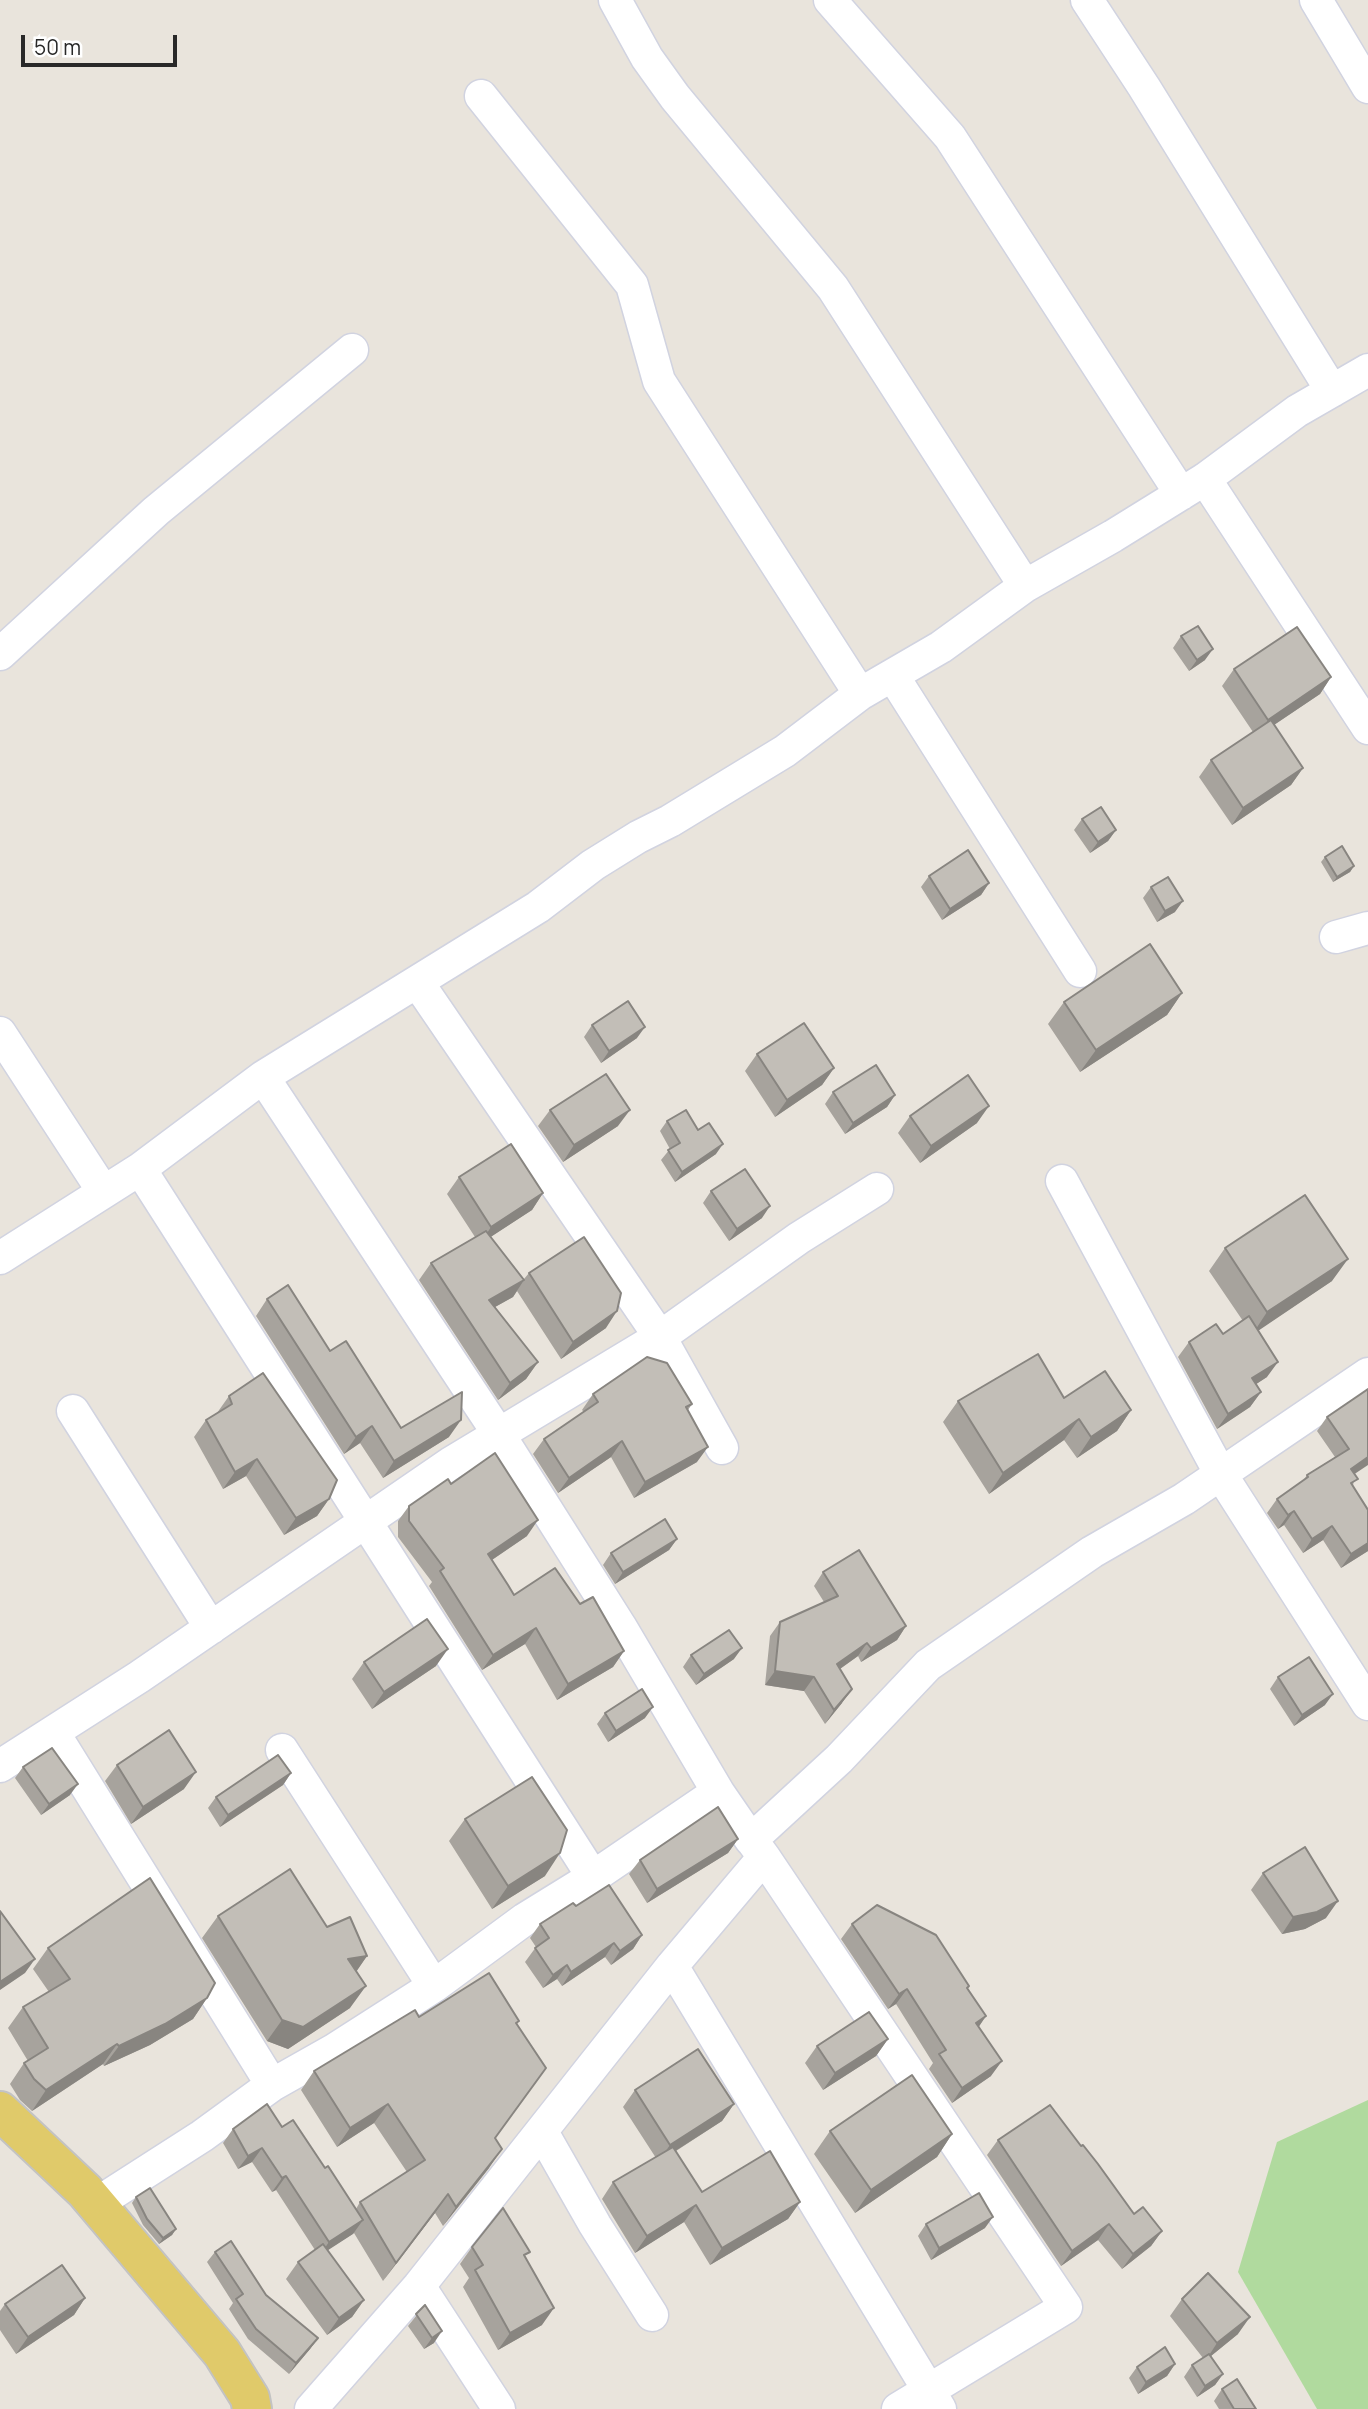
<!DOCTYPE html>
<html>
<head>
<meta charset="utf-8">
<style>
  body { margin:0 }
  #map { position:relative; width:1368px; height:2409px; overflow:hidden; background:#e9e4dc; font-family:Manrope,sans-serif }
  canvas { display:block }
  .scale { position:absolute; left:21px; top:35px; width:156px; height:32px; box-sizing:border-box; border:4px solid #292929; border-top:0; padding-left:9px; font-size:21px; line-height:24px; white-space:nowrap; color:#292929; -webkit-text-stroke:5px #fff; paint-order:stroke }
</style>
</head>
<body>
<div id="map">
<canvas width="1368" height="2409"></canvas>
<div class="scale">50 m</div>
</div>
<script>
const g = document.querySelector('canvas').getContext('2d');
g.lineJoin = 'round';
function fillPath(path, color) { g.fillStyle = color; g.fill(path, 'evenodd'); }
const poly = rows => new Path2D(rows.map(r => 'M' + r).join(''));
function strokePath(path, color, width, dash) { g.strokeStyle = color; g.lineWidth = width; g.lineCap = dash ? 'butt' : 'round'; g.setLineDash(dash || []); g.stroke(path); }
const green = poly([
  [1368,2100,1368,2409,1317,2409,1238,2272,1277,2142]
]);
const minor = poly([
  [615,0,647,58,675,97,833,288,1025,586],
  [830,0,950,137,1181,494],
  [1087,0,1144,87,1332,391],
  [1316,0,1368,87],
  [481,96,632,285,659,381,860,694],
  [1205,479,1368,728],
  [0,654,156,511,352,350],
  [893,676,1080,971],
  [1336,937,1368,928],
  [418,983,660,1337,722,1448],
  [0,1033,103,1191],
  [263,1077,498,1433,620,1626,718,1792],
  [140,1169,593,1877],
  [1062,1181,1220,1473,1368,1704],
  [0,1258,140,1169,263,1077,538,907,593,865,638,837,670,821,785,751,860,694,941,647,1025,586,1113,536,1205,479,1297,411,1368,370],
  [73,1411,211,1628],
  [53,1732,272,2085],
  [282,1750,434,1986],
  [0,1766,139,1677,451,1463,660,1337,799,1238,877,1189],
  [764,1857,1066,2307,898,2409],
  [672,1966,940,2409],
  [542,2132,595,2225,652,2315],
  [96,2204,202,2136,272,2085,334,2050,434,1986,525,1919,593,1877,718,1792,751,1840,839,1759,928,1665,1092,1552,1184,1499,1368,1374],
  [419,2286,499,2409],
  [311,2409,419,2286,672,1966,764,1857,753,1842]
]);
const major = poly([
  [0,2111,85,2191,222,2353,250,2398,252,2409]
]);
const wall = poly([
  [1181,636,1205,660,1189,671,1173,648],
  [1234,669,1331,677,1320,694,1274,725,1303,768,1291,785,1232,825,1199,777,1211,760,1253,732,1222,686],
  [1082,819,1116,830,1108,841,1090,853,1074,830],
  [1325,857,1354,866,1350,872,1333,882,1321,862],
  [929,876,989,883,981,895,942,920,921,887],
  [1151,887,1175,912,1157,922,1143,898],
  [1182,993,1167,1015,1080,1072,1048,1024,1064,1002],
  [592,1025,637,1038,601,1063,584,1037],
  [757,1054,834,1068,822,1085,775,1117,745,1071],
  [833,1092,895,1095,887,1107,845,1134,825,1104],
  [550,1110,618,1126,563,1162,538,1126],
  [910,1116,977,1123,920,1163,898,1133],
  [667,1121,698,1130,716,1154,675,1182,661,1160,670,1149,660,1131],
  [459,1177,543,1193,532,1210,490,1237,524,1279,529,1273,606,1328,561,1359,517,1291,513,1297,495,1307,538,1362,526,1379,498,1400,419,1280,431,1263,475,1237,447,1194],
  [711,1191,762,1218,729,1241,703,1203],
  [1225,1248,1332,1281,1258,1330,1267,1377,1256,1384,1261,1392,1250,1407,1217,1429,1178,1357,1189,1342,1223,1334,1243,1321,1209,1271],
  [267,1299,330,1351,401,1428,449,1437,383,1478,360,1443,344,1454,256,1316],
  [1368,1389,1353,1486,1368,1551,1341,1568,1323,1540,1303,1553,1284,1525,1278,1529,1267,1513,1277,1499,1303,1481,1307,1475,1335,1457,1317,1431,1327,1417],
  [593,1394,692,1404,688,1410,697,1462,634,1498,611,1457,558,1493,533,1454,544,1439,584,1412,582,1410],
  [229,1396,329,1499,317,1516,284,1535,246,1476,223,1489,194,1437,206,1420,217,1413],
  [1064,1398,1131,1410,1117,1431,1077,1458,1064,1440,989,1494,943,1422,958,1401],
  [451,1484,527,1536,492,1560,514,1595,580,1604,624,1651,613,1667,557,1700,525,1644,482,1670,429,1586,432,1582,398,1537,398,1521,409,1506],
  [677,1539,669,1550,615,1584,603,1565,611,1553],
  [823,1572,906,1626,897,1640,861,1662,858,1656,840,1669,842,1703,825,1724,804,1691,765,1685,770,1636,780,1622,824,1602,814,1586],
  [691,1655,734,1659,696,1685,683,1667],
  [364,1662,436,1666,372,1709,352,1679],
  [1278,1677,1325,1705,1294,1726,1270,1689],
  [605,1713,645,1718,608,1742,597,1724],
  [117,1765,184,1789,131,1824,105,1781],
  [23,1767,70,1795,41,1815,15,1778],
  [291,1773,283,1785,220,1827,208,1808,216,1797],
  [465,1819,545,1876,492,1909,449,1841],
  [738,1839,728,1853,647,1903,629,1874,640,1860],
  [1263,1873,1326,1918,1305,1929,1282,1934,1251,1890],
  [218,1916,327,1927,367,1956,356,1971,350,2008,288,2049,267,2041,202,1938],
  [540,1924,642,1935,633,1949,611,1965,605,1957,562,1986,557,1979,543,1988,525,1962,536,1947,530,1938],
  [852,1924,967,1989,986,2016,978,2027,991,2076,952,2103,929,2069,933,2063,896,2004,888,2009,841,1939],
  [48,1948,207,1998,193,2019,150,2045,104,2066,103,2064,32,2111,20,2100,10,2084,24,2063,28,2061,8,2028,23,2007,49,1992,33,1969],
  [419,2017,519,2021,517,2024,489,2168,443,2226,435,2213,383,2281,354,2233,327,2250,364,2300,352,2317,327,2335,286,2279,298,2262,315,2250,276,2190,272,2192,252,2162,238,2169,223,2143,233,2129,282,2127,325,2168,356,2209,360,2202,407,2172,374,2123,337,2147,301,2090,314,2071],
  [888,2039,876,2056,823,2090,805,2063,817,2046],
  [635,2090,734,2104,722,2121,676,2151,702,2192,800,2202,788,2219,710,2265,684,2222,635,2253,602,2199,613,2182,656,2158,623,2107],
  [830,2131,952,2134,937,2157,855,2213,814,2154],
  [998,2140,1134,2214,1162,2231,1151,2246,1122,2269,1098,2240,1061,2266,987,2155],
  [136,2197,176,2229,172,2235,159,2244,143,2225,132,2203],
  [926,2224,985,2228,931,2260,918,2236],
  [472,2247,526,2258,542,2325,498,2350,463,2287,469,2278,460,2264],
  [215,2252,318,2338,310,2349,289,2374,248,2339,229,2309,233,2303,207,2262],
  [85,2298,74,2315,16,2354,0,2330,0,2311,5,2304],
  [1182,2299,1238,2334,1211,2356,1223,2374,1215,2385,1197,2397,1184,2377,1192,2365,1203,2358,1170,2316],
  [425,2305,434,2343,424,2349,408,2326],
  [1175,2364,1167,2376,1138,2394,1129,2378,1137,2367],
  [1222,2389,1256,2409,1219,2409,1214,2401]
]);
const shadedWall = poly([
  [1213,649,1205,660,1189,671,1197,660],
  [1331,677,1320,694,1256,737,1268,720],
  [1303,768,1291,785,1232,825,1243,808],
  [1116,830,1108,841,1090,853,1098,842],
  [1354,866,1350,872,1333,882,1337,877],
  [989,883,981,895,942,920,950,909],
  [1183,901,1175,912,1157,922,1165,911],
  [1182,993,1167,1015,1080,1072,1096,1050],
  [645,1027,637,1038,601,1063,609,1051],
  [834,1068,822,1085,775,1117,787,1100],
  [895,1095,887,1107,845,1134,853,1123],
  [989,1106,977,1123,920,1163,931,1146],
  [630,1110,618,1126,563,1162,574,1145],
  [723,1144,716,1154,675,1182,682,1172],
  [543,1193,532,1210,480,1244,491,1227],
  [770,1206,762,1218,729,1241,737,1229],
  [1348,1259,1332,1281,1252,1335,1267,1312],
  [524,1280,513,1297,477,1317,489,1300],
  [617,1311,606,1328,561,1359,573,1342],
  [538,1362,526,1379,498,1400,510,1383],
  [1278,1362,1267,1377,1241,1394,1252,1378],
  [1261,1392,1250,1407,1217,1429,1228,1414],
  [1131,1410,1117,1431,1077,1458,1091,1437],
  [1079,1419,1064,1440,989,1494,1003,1473],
  [461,1420,449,1437,383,1478,394,1461],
  [372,1426,360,1443,344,1454,356,1437],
  [622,1441,611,1457,558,1493,569,1478],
  [708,1447,697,1462,634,1498,645,1482],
  [1368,1457,1368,1465,1341,1483,1351,1469],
  [257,1459,246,1476,223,1489,235,1472],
  [329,1499,317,1516,284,1535,296,1518],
  [1294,1511,1284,1525,1278,1529,1288,1515],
  [538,1520,527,1536,477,1570,488,1554],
  [1332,1526,1323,1540,1303,1553,1312,1539],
  [677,1539,669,1550,615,1584,623,1572],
  [1368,1543,1368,1551,1341,1568,1351,1554],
  [906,1626,897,1640,861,1662,871,1648],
  [536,1628,525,1644,482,1670,493,1655],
  [867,1643,858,1656,827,1678,837,1664],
  [742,1648,734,1659,696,1685,704,1674],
  [448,1649,436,1666,372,1709,384,1692],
  [624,1651,613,1667,557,1700,568,1684],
  [775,1671,814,1677,804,1691,765,1685],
  [852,1689,842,1703,825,1724,834,1710],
  [1333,1694,1325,1705,1294,1726,1302,1715],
  [653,1707,645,1718,608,1742,616,1731],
  [196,1772,184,1789,131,1824,143,1807],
  [291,1773,283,1785,220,1827,228,1815],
  [78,1784,70,1795,41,1815,49,1804],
  [738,1839,728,1853,647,1903,657,1889],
  [560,1853,545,1876,492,1909,508,1886],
  [1338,1901,1326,1918,1305,1929,1282,1934,1293,1917],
  [642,1935,633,1949,611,1965,620,1951],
  [614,1943,605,1957,562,1986,571,1972],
  [367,1956,352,1978,348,1959],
  [35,1959,25,1973,0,1990,0,1982],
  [567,1965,557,1979,543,1988,553,1975],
  [366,1986,350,2008,288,2049,267,2041,282,2020],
  [907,1989,896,2004,888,2009,899,1994],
  [207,1998,193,2019,150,2045,104,2066,119,2046],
  [986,2016,976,2031,976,2023],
  [888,2039,876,2056,823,2090,835,2073],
  [117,2044,103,2064,32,2111,46,2090],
  [1002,2061,991,2076,952,2103,962,2088],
  [388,2104,374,2123,337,2147,350,2128],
  [734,2104,722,2121,658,2162,670,2145],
  [952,2134,937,2157,855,2213,871,2190],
  [262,2148,252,2162,238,2169,248,2156],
  [502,2149,489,2168,443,2226,456,2207],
  [286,2176,276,2190,272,2192,282,2178],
  [448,2194,435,2213,383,2281,396,2263],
  [800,2202,788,2219,710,2265,722,2248],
  [696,2205,684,2222,635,2253,647,2236],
  [993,2217,985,2228,931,2260,939,2248],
  [363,2220,353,2234,319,2256,329,2242],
  [1109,2224,1098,2240,1061,2266,1072,2251],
  [176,2229,172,2235,159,2244,163,2238],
  [1162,2231,1151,2246,1122,2269,1133,2254],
  [85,2298,74,2315,16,2354,28,2337],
  [364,2300,352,2317,327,2335,339,2318],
  [554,2308,542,2325,498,2350,510,2333],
  [1250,2317,1238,2334,1206,2360,1217,2343],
  [442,2331,434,2343,424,2349,432,2338],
  [318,2338,310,2349,289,2374,296,2363],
  [1175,2364,1167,2376,1138,2394,1146,2382],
  [1223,2374,1215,2385,1197,2397,1205,2386]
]);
const building = poly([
  [1198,626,1213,649,1197,660,1181,636,1198,626],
  [1297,627,1331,677,1268,720,1234,669,1297,627],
  [1271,720,1303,768,1243,808,1211,760,1271,720],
  [1101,807,1116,830,1098,842,1082,819,1101,807],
  [1342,846,1354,866,1337,877,1325,857,1342,846],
  [968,850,989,883,950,909,929,876,968,850],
  [1168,877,1183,901,1165,911,1151,887,1168,877],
  [1150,944,1182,993,1096,1050,1064,1002,1150,944],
  [628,1001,645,1027,609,1051,592,1025,628,1001],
  [804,1023,834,1068,787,1100,757,1054,804,1023],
  [876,1065,895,1095,853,1123,833,1092,876,1065],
  [606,1074,630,1110,574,1145,550,1110,606,1074],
  [968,1075,989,1106,931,1146,910,1116,968,1075],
  [686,1110,698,1130,709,1123,723,1144,682,1172,668,1150,680,1143,667,1121,686,1110],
  [511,1144,543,1193,491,1227,459,1177,511,1144],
  [745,1169,770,1206,737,1229,711,1191,745,1169],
  [1305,1195,1348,1259,1267,1312,1225,1248,1305,1195],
  [486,1231,524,1280,489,1300,538,1362,510,1383,431,1263,486,1231],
  [584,1237,621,1293,617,1311,573,1342,529,1273,584,1237],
  [288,1285,330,1351,346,1341,401,1428,462,1392,461,1420,394,1461,372,1426,356,1437,267,1299,288,1285],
  [1249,1316,1278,1362,1252,1378,1261,1392,1228,1414,1189,1342,1216,1324,1223,1334,1249,1316],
  [1038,1354,1064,1398,1105,1371,1131,1410,1091,1437,1079,1419,1003,1473,958,1401,1038,1354],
  [647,1357,667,1363,692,1404,686,1407,708,1447,645,1482,622,1441,569,1478,544,1439,598,1402,593,1394,647,1357],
  [263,1373,337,1480,329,1499,296,1518,257,1459,235,1472,206,1420,232,1404,229,1396,263,1373],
  [1368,1389,1368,1457,1351,1469,1358,1479,1351,1483,1368,1510,1368,1543,1351,1554,1332,1526,1312,1539,1294,1511,1288,1515,1277,1499,1308,1477,1307,1475,1349,1449,1327,1417,1368,1389],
  [495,1453,538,1520,488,1554,508,1585,514,1595,555,1568,580,1604,593,1597,624,1651,568,1684,536,1628,493,1655,440,1571,444,1568,409,1521,409,1506,448,1479,451,1484,495,1453],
  [665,1519,677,1539,623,1572,611,1553,665,1519],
  [859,1550,906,1626,871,1648,867,1643,837,1664,852,1689,834,1710,814,1677,775,1671,780,1622,838,1596,823,1572,859,1550],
  [427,1619,448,1649,384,1692,364,1662,427,1619],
  [729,1630,742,1648,704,1674,691,1655,729,1630],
  [1309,1657,1333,1694,1302,1715,1278,1677,1309,1657],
  [642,1689,653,1707,616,1731,605,1713,642,1689],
  [169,1730,196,1772,143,1807,117,1765,169,1730],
  [52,1748,78,1784,49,1804,23,1767,52,1748],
  [278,1755,291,1773,228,1815,216,1797,278,1755],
  [532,1777,567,1830,560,1853,508,1886,465,1819,532,1777],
  [718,1807,738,1839,657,1889,640,1860,718,1807],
  [1305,1847,1338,1901,1317,1912,1293,1917,1263,1873,1305,1847],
  [290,1869,327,1927,350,1917,367,1956,348,1959,366,1986,303,2027,282,2020,218,1916,290,1869],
  [150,1878,215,1983,207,1998,165,2024,119,2046,117,2044,46,2090,34,2079,24,2063,48,2048,23,2007,70,1979,48,1948,150,1878],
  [609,1885,642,1935,620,1951,614,1943,571,1972,567,1965,553,1975,535,1948,549,1938,540,1924,573,1903,576,1906,609,1885],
  [877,1905,936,1935,969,1986,967,1988,986,2016,976,2023,1002,2061,962,2088,939,2054,946,2050,907,1989,899,1994,852,1924,877,1905],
  [0,1911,35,1959,0,1982,0,1911],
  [489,1973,519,2021,516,2023,546,2068,495,2138,502,2149,456,2207,448,2194,396,2263,360,2202,425,2160,388,2104,350,2128,314,2071,415,2010,419,2017,489,1973],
  [869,2012,888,2039,835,2073,817,2046,869,2012],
  [698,2049,734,2104,670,2145,635,2090,698,2049],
  [912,2075,952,2134,871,2190,830,2131,912,2075],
  [267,2104,282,2127,293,2120,325,2168,328,2166,363,2220,329,2242,286,2176,282,2178,262,2148,248,2156,233,2129,267,2104],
  [1050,2105,1081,2146,1083,2145,1098,2164,1134,2214,1143,2207,1162,2231,1133,2254,1109,2224,1072,2251,998,2140,1050,2105],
  [673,2147,702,2192,770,2151,800,2202,722,2248,696,2205,647,2236,613,2182,673,2147],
  [150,2188,176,2229,163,2238,147,2219,136,2197,150,2188],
  [979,2193,993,2217,939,2248,926,2224,979,2193],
  [503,2208,530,2252,524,2255,554,2308,510,2333,475,2270,483,2265,472,2247,503,2208],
  [231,2241,266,2295,318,2338,296,2363,256,2329,236,2299,243,2294,215,2252,231,2241],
  [323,2244,364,2300,339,2318,298,2262,323,2244],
  [62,2265,85,2298,28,2337,5,2304,62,2265],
  [1208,2273,1250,2317,1217,2343,1182,2299,1208,2273],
  [425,2305,442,2331,432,2338,416,2314,425,2305],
  [1165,2347,1175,2364,1146,2382,1137,2367,1165,2347],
  [1209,2354,1223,2374,1205,2386,1192,2365,1209,2354],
  [1237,2379,1256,2409,1234,2409,1222,2389,1237,2379]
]);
fillPath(green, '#b0da9e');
strokePath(minor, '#d1d3e0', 35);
strokePath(major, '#c3c3c3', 42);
strokePath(minor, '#fff', 32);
strokePath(major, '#e0ca6a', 38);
fillPath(wall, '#a7a39d');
fillPath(shadedWall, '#888580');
fillPath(building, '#c2beb7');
strokePath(building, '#888580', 2);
</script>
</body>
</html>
